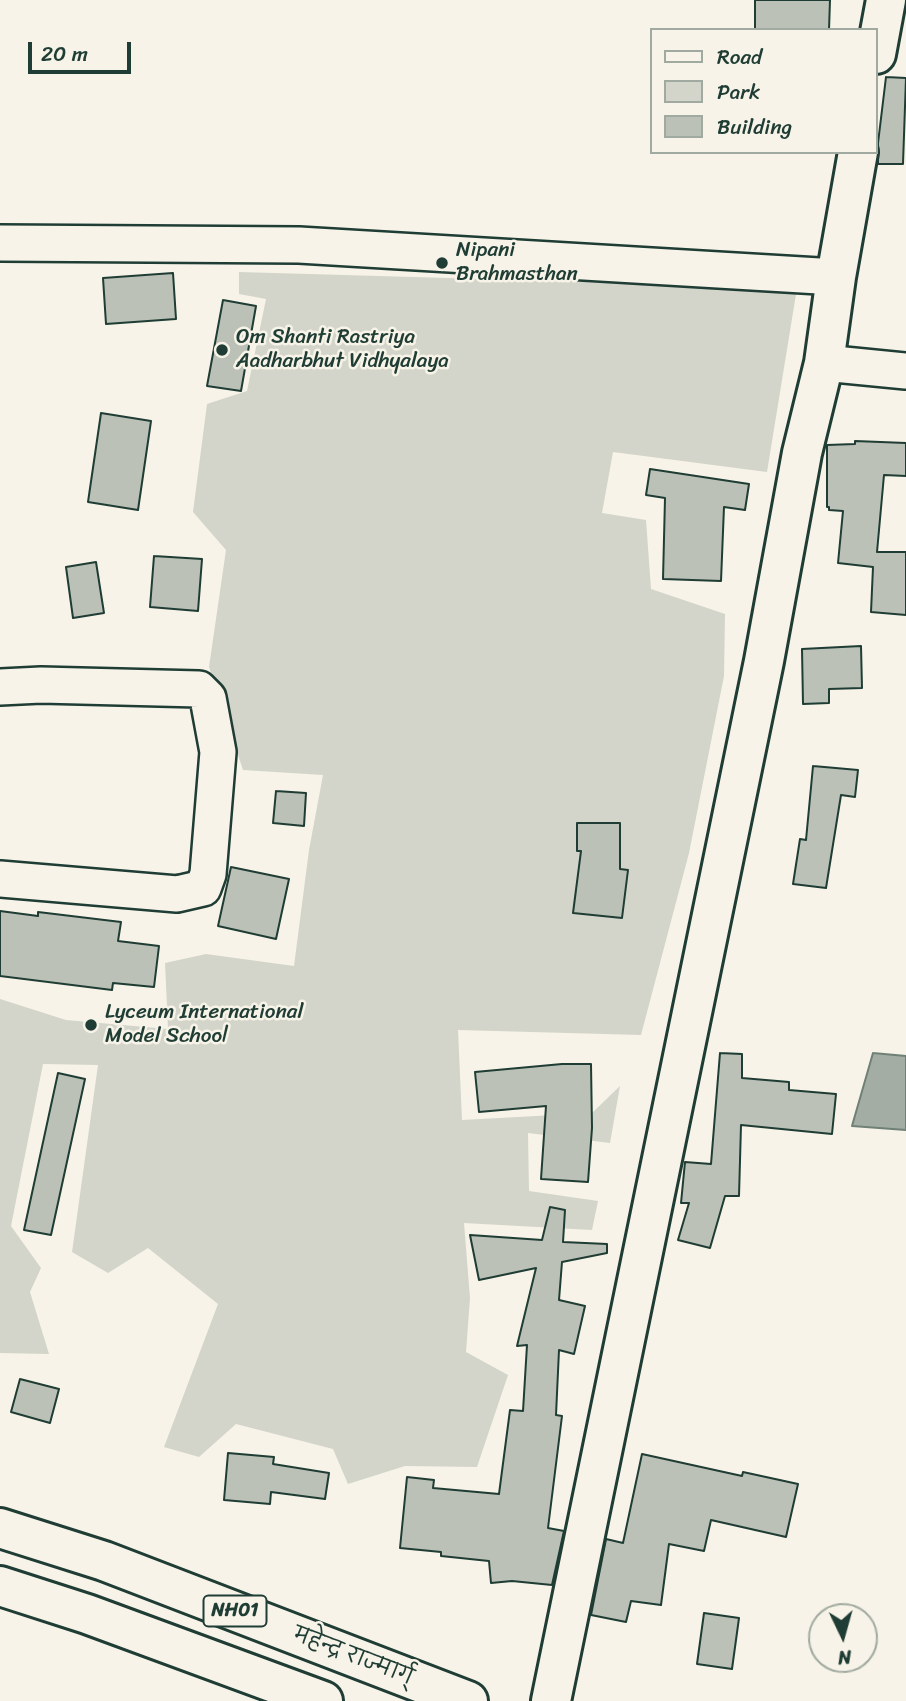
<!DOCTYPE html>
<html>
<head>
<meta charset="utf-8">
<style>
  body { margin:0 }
  #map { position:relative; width:906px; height:1701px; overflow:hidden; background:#f7f3e8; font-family:Sriracha,sans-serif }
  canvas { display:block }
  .legend { position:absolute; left:650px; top:28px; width:228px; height:126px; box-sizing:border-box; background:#f7f3e8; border:2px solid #a1aaa0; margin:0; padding:9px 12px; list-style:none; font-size:21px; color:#1f3d34 }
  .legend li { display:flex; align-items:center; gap:14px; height:35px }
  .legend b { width:35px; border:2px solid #a1aaa0 }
  .north { position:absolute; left:808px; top:1603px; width:70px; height:70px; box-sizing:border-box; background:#f7f3e8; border:2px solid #a1aaa0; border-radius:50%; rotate:175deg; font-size:19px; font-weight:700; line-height:28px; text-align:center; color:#1f3d34 }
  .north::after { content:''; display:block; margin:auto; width:24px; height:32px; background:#1f3d34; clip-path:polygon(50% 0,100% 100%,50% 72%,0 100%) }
  .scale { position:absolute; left:28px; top:42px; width:103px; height:32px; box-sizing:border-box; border:4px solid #1f3d34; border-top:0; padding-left:9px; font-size:21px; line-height:24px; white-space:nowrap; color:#1f3d34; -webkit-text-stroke:5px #f7f3e8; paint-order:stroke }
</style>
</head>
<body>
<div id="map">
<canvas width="906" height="1701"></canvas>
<ul class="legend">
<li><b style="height:9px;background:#f7f3e8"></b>Road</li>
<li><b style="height:19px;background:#d3d5ca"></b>Park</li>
<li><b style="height:19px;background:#bbc1b6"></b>Building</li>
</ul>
<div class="north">N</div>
<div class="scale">20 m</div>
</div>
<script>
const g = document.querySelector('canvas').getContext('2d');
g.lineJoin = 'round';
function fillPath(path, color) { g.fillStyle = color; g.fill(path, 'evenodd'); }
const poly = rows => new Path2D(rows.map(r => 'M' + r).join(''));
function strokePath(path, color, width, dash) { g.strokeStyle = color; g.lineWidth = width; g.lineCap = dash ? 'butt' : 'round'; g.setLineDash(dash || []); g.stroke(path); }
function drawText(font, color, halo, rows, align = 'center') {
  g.font = font + ' Sriracha,"Playpen Sans Deva",sans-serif'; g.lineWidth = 5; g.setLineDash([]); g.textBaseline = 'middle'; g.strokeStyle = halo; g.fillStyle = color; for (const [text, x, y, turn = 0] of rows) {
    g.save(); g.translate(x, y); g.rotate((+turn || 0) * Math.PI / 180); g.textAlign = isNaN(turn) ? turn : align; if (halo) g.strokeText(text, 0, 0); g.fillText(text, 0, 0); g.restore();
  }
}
const green = poly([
  [239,272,797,288,767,472,613,452,602,513,646,520,651,589,725,614,724,676,689,853,641,1035,458,1030,462,1120,592,1113,620,1086,610,1143,528,1133,529,1191,598,1201,592,1230,464,1223,470,1298,466,1352,508,1375,477,1467,405,1466,348,1484,333,1449,236,1424,199,1457,164,1447,218,1304,148,1248,108,1273,72,1252,98,1065,43,1064,11,1226,41,1268,30,1292,49,1354,0,1353,0,999,66,1020,168,1029,165,963,206,954,294,966,309,850,323,775,243,770,209,667,226,550,193,512,207,404,247,391,266,299,239,294]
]);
const water = poly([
  [873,1053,906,1056,906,1130,852,1126,873,1053]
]);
const building = poly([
  [755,0,830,0,829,30,755,30,755,0],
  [886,77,906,78,903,164,878,164,878,143,886,77],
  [173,273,176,319,106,324,103,278,173,273],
  [223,300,256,306,241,391,207,386,223,300],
  [101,413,151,421,138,510,88,502,101,413],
  [855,441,906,443,906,476,884,475,877,552,906,552,906,615,871,612,873,567,838,563,843,511,829,510,829,507,827,507,827,445,855,444,855,441],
  [650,469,749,484,745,510,724,507,721,581,663,579,665,498,646,495,650,469],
  [154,556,202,559,198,611,150,607,154,556],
  [96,562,104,613,73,618,66,567,96,562],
  [861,646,862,688,829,689,829,703,803,704,802,649,861,646],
  [813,766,858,770,855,797,841,795,826,888,793,884,800,839,806,840,813,766],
  [276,791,306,793,304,826,273,823,276,791],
  [577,823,620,823,620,869,628,870,622,918,573,913,581,851,577,851,577,823],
  [231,867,289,879,276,939,218,926,231,867],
  [0,911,38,916,38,912,121,922,118,941,159,946,154,987,113,983,112,990,0,976,0,911],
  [720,1053,742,1054,742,1078,789,1082,789,1090,836,1094,832,1134,741,1125,739,1196,725,1196,710,1248,678,1240,689,1203,681,1203,685,1162,711,1164,720,1053],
  [562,1064,591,1064,592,1128,588,1182,541,1179,546,1106,479,1112,475,1072,562,1064],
  [58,1073,85,1079,51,1235,24,1230,58,1073],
  [550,1207,565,1210,563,1242,607,1244,607,1253,562,1262,559,1300,585,1306,574,1354,559,1350,556,1415,562,1416,548,1528,564,1531,552,1585,512,1581,491,1583,489,1561,441,1556,441,1552,400,1548,407,1477,434,1480,433,1488,499,1494,510,1410,523,1411,527,1345,517,1346,536,1268,479,1280,470,1235,542,1240,550,1207],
  [20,1379,59,1389,50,1423,11,1412,20,1379],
  [228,1453,274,1457,273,1464,329,1473,325,1499,271,1492,270,1504,224,1500,228,1453],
  [642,1454,742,1476,743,1472,798,1484,786,1537,711,1520,704,1551,669,1544,661,1605,631,1601,626,1622,591,1615,606,1539,623,1543,642,1454],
  [704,1613,739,1618,732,1669,697,1664,704,1613]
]);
const street = poly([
  [0,243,299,245,836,277],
  [824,363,906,371],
  [0,687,41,685,199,689,208,698,218,752,208,874,203,888,177,894,0,879]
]);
const secondary = poly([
  [876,54,886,0],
  [551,1701,764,661,802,453,824,363,836,277,858,152]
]);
const highway = poly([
  [0,1528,104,1561,468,1701],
  [0,1586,87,1614,323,1701]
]);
const markers = [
  [442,263,7,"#1f3d34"],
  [222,350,7,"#1f3d34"],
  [91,1025,7,"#1f3d34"]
];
const shields = [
  [235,1611,63]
];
const shieldNames = [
  ["NH01",235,1611]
];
const poiNames = [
  ["Nipani",456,251],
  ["Brahmasthan",456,275],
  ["Om Shanti Rastriya",236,338],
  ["Aadharbhut Vidhyalaya",236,362],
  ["Lyceum International",105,1013],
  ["Model School",105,1037]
];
const streetNames = [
  ["महेन्द्र राज्मार्ग्",353,1657,21]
];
fillPath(green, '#d3d5ca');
fillPath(water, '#a4ada3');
strokePath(water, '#6f8077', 2);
fillPath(building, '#bbc1b6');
strokePath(building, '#1f3d34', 2);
strokePath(street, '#1f3d34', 40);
strokePath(secondary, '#1f3d34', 44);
strokePath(highway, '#1f3d34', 44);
strokePath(street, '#f7f3e8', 35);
strokePath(secondary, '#f7f3e8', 38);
strokePath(highway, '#f7f3e8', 38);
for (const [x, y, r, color] of markers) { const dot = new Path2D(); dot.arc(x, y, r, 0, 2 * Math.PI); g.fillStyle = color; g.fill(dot); strokePath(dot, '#f7f3e8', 2.5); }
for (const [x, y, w] of shields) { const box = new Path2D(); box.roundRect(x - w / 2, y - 15.5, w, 31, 5); g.fillStyle = '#f7f3e8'; g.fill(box); strokePath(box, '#1f3d34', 2); }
drawText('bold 19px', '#1f3d34', null, shieldNames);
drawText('21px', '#1f3d34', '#f7f3e8', poiNames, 'left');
drawText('21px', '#1f3d34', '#f7f3e8', streetNames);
</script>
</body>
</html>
